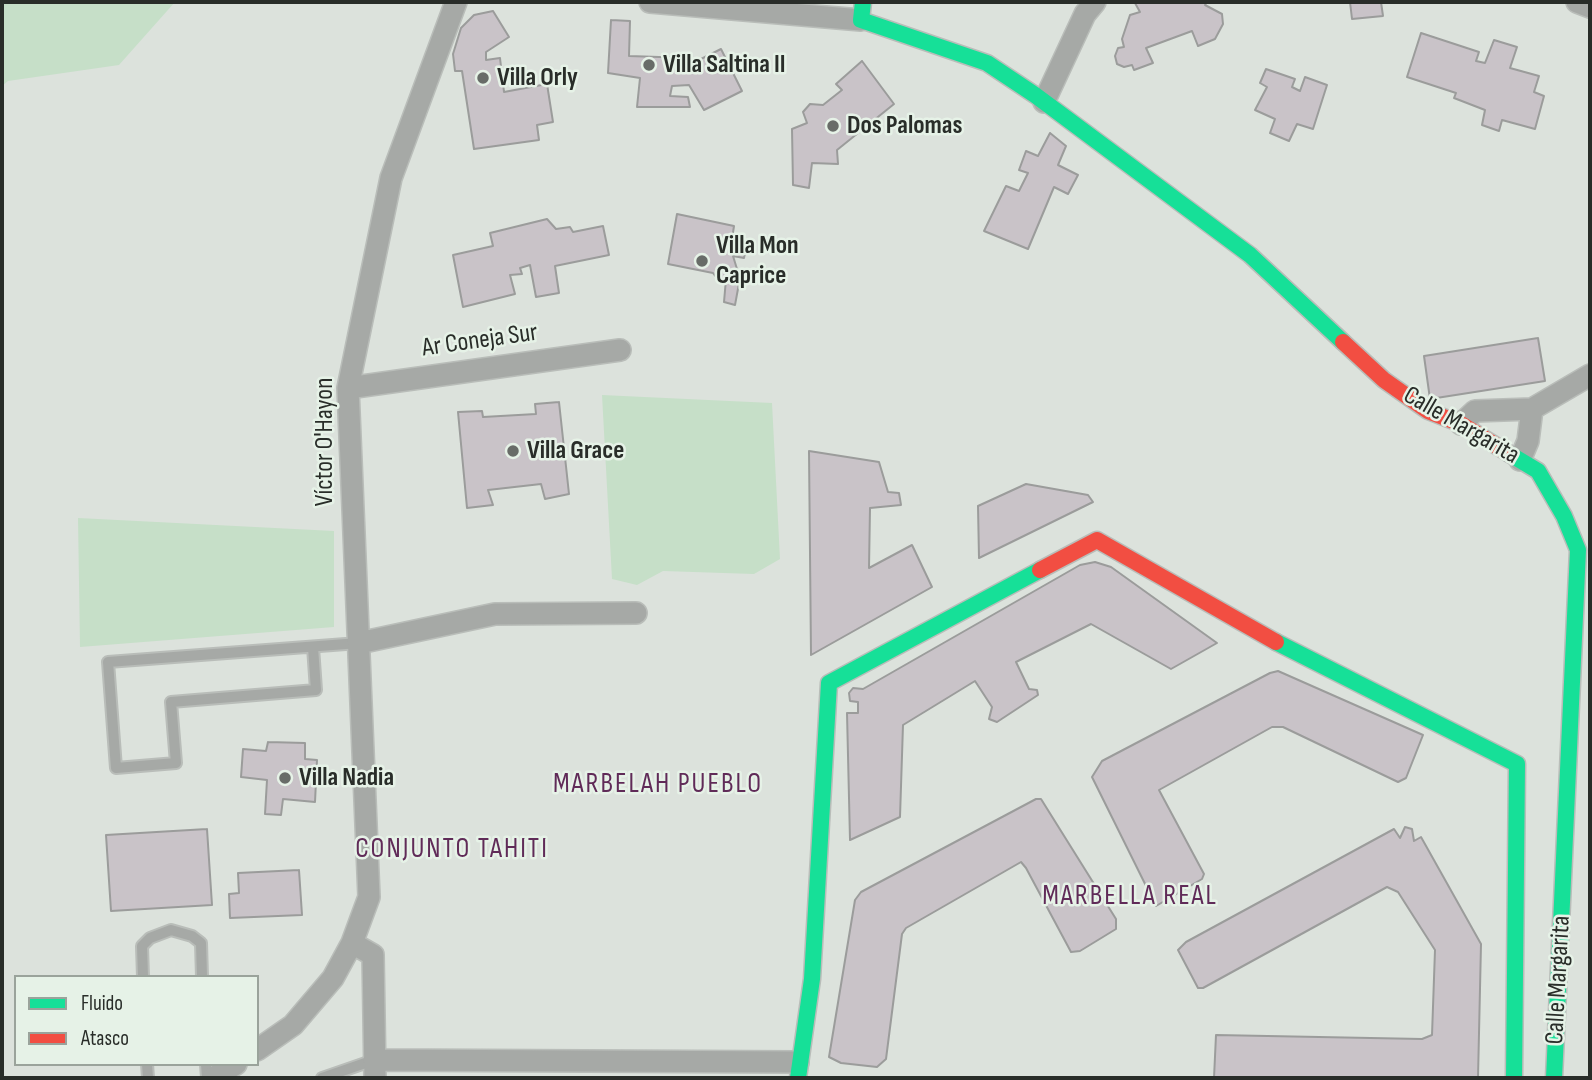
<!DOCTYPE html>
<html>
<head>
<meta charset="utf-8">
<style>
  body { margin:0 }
  #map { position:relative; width:1592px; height:1080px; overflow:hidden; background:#dce2dc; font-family:"Sofia Sans Condensed",sans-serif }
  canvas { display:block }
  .frame { position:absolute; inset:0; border:4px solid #292d29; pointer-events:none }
  .legend { position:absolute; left:14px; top:975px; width:245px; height:91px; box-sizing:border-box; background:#e6f2e7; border:2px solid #9aa39b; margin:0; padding:9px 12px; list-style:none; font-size:21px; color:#292d29 }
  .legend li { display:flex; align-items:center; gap:14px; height:35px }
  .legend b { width:35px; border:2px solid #9aa39b }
</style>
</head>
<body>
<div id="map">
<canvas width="1592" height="1080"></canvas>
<div class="frame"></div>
<ul class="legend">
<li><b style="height:9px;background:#16e098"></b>Fluido</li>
<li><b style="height:9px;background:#f24e42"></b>Atasco</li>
</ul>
</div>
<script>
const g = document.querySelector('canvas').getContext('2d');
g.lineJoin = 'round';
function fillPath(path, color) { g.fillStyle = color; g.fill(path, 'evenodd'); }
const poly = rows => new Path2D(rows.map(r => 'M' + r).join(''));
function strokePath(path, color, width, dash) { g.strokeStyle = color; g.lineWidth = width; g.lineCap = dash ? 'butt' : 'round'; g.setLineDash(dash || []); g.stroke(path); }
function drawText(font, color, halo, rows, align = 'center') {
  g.font = font + ' "Sofia Sans Condensed",sans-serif'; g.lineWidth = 5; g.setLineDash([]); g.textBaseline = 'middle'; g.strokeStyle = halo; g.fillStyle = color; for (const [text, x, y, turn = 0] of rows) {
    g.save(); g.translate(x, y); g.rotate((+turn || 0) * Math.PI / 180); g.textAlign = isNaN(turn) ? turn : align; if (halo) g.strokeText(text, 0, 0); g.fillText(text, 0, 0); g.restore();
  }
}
const green = poly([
  [2,2,175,2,119,65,8,81,2,86],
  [602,395,772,403,780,559,754,574,663,571,637,585,612,579],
  [78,518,334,531,334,627,80,647]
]);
const building = poly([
  [1207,2,1205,5,1222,14,1223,24,1215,39,1198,46,1192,31,1146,48,1153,63,1134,70,1132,65,1124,67,1117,64,1115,56,1118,48,1124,47,1122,39,1130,15,1140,12,1135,3,1207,2],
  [1350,2,1381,2,1383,16,1352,19,1350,2],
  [493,11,509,37,486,52,486,60,500,58,504,92,547,84,553,122,537,125,539,140,474,149,462,71,455,71,453,54,461,28,474,15,493,11],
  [611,20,630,21,629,56,689,58,689,69,702,69,699,60,721,49,742,91,704,110,689,85,672,86,670,96,688,97,690,107,637,107,640,78,608,73,611,20],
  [1421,33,1479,52,1476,61,1485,63,1494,40,1517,47,1510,68,1539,76,1534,92,1544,96,1535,129,1502,120,1499,131,1482,125,1485,110,1454,98,1456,93,1407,77,1421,33],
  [862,61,894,104,837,150,838,164,812,163,809,188,793,185,792,129,807,123,803,112,810,104,823,105,842,90,836,84,862,61],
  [1266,69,1295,79,1292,87,1300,91,1305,77,1327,85,1313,129,1297,124,1289,141,1270,133,1275,119,1255,110,1267,87,1260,83,1266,69],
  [1050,133,1066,146,1058,165,1078,175,1068,194,1054,187,1028,249,984,231,1006,186,1019,191,1028,173,1019,170,1026,151,1038,156,1050,133],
  [677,214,734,226,732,239,747,243,744,258,733,256,737,269,732,276,740,278,735,305,724,302,726,279,719,281,713,273,668,264,677,214],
  [547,219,556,229,570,227,573,232,603,226,609,255,555,266,559,293,536,297,530,265,520,268,522,274,510,275,515,294,463,307,453,255,493,246,490,233,547,219],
  [1538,338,1545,381,1430,399,1424,356,1538,338],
  [559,402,569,494,545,499,541,484,488,490,493,505,467,508,458,412,482,411,483,417,536,414,535,404,559,402],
  [809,451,879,462,888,492,899,493,901,505,870,508,869,568,912,545,932,587,811,655,809,451],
  [1026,484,1088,495,1093,502,979,558,978,506,1026,484],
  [1095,562,1111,567,1217,643,1171,669,1091,624,1016,662,1029,689,1037,690,1038,695,997,722,989,719,992,707,975,681,903,725,900,817,850,840,847,713,858,713,858,702,850,701,849,693,853,688,863,689,1080,565,1095,562],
  [1278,671,1423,735,1406,778,1398,782,1283,727,1272,727,1159,790,1204,874,1202,879,1156,906,1092,777,1102,761,1270,673,1278,671],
  [268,742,305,743,305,759,317,760,315,802,283,799,281,815,265,814,267,780,241,777,243,749,266,751,268,742],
  [1036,799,1041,799,1116,919,1116,929,1080,951,1071,952,1026,868,1021,862,906,928,902,934,886,1059,877,1067,841,1063,829,1057,855,900,861,892,1036,799],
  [1405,827,1412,829,1414,841,1421,837,1481,944,1478,1078,1214,1078,1216,1035,1422,1039,1432,1035,1435,950,1398,892,1387,887,1203,988,1198,988,1178,950,1186,942,1394,829,1400,838,1405,827],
  [207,829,212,905,111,911,106,835,207,829],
  [299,870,302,915,230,918,229,894,239,893,238,873,299,870]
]);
const lane = poly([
  [313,647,316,690,171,702,176,763,116,768,108,662,359,643],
  [143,977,142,946,150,938,171,930,192,936,201,943,202,977],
  [147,1064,148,1078],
  [206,1064,207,1078],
  [322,1078,374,1060]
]);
const street = poly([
  [650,2,861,20],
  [1577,2,1590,7],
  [1044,102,1085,14,1095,2],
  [348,388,620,350],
  [1461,424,1475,411,1532,409,1590,375],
  [1520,460,1528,441,1532,409],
  [359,643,495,614,636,613],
  [352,943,373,955,375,1078],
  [257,1050,293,1025,333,978,352,943,369,897,348,388,391,178,456,2],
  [374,1060,798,1062],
  [213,1078,236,1064]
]);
const fast = poly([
  [863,2,861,20,987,63,1035,95,1250,255,1343,342],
  [1508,453,1538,471,1564,516,1578,550,1554,1078],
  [1276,642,1517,764,1514,1078],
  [798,1078,812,979,829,683,1040,570]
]);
const jam = poly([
  [1343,342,1384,380,1428,411,1461,424,1508,453],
  [1040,570,1097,540,1276,642]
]);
const markers = [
  [649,65,7,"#686c68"],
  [483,78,7,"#686c68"],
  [833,126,7,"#686c68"],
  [702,261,7,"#686c68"],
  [513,451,7,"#686c68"],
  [285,778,7,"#686c68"]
];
const poiNames = [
  ["Villa Saltina II",663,65],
  ["Villa Orly",497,78],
  ["Dos Palomas",847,126],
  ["Villa Mon",716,246],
  ["Caprice",716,276],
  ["Villa Grace",527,451],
  ["Villa Nadia",299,778]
];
const streetNames = [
  ["Ar Coneja Sur",480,341,-8],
  ["Calle Margarita",1461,426,30],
  ["Víctor O'Hayon",325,442,-90],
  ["Calle Margarita",1559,980,-87]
];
const neighbourhoodNames = [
  ["MARBELAH PUEBLO",658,785],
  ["CONJUNTO TAHITI",452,850],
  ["MARBELLA REAL",1130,897]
];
fillPath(green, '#c6dfc8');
fillPath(building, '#c9c3c8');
strokePath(building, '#9b9c9b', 2);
strokePath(lane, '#b9bdb9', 14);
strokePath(street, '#b9bdb9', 24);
strokePath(fast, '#b9bdb9', 19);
strokePath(jam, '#b9bdb9', 19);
strokePath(lane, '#a6a9a6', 10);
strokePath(street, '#a6a9a6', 21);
strokePath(fast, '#16e098', 16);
strokePath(jam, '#f24e42', 16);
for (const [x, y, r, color] of markers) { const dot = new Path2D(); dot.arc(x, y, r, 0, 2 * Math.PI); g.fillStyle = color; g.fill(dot); strokePath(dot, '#e6f2e7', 2.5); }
drawText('bold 26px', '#292d29', '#e6f2e7', poiNames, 'left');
drawText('26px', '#292d29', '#e6f2e7', streetNames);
g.letterSpacing = '2px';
drawText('28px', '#602b58', '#e6f2e7', neighbourhoodNames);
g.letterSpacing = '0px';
</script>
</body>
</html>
